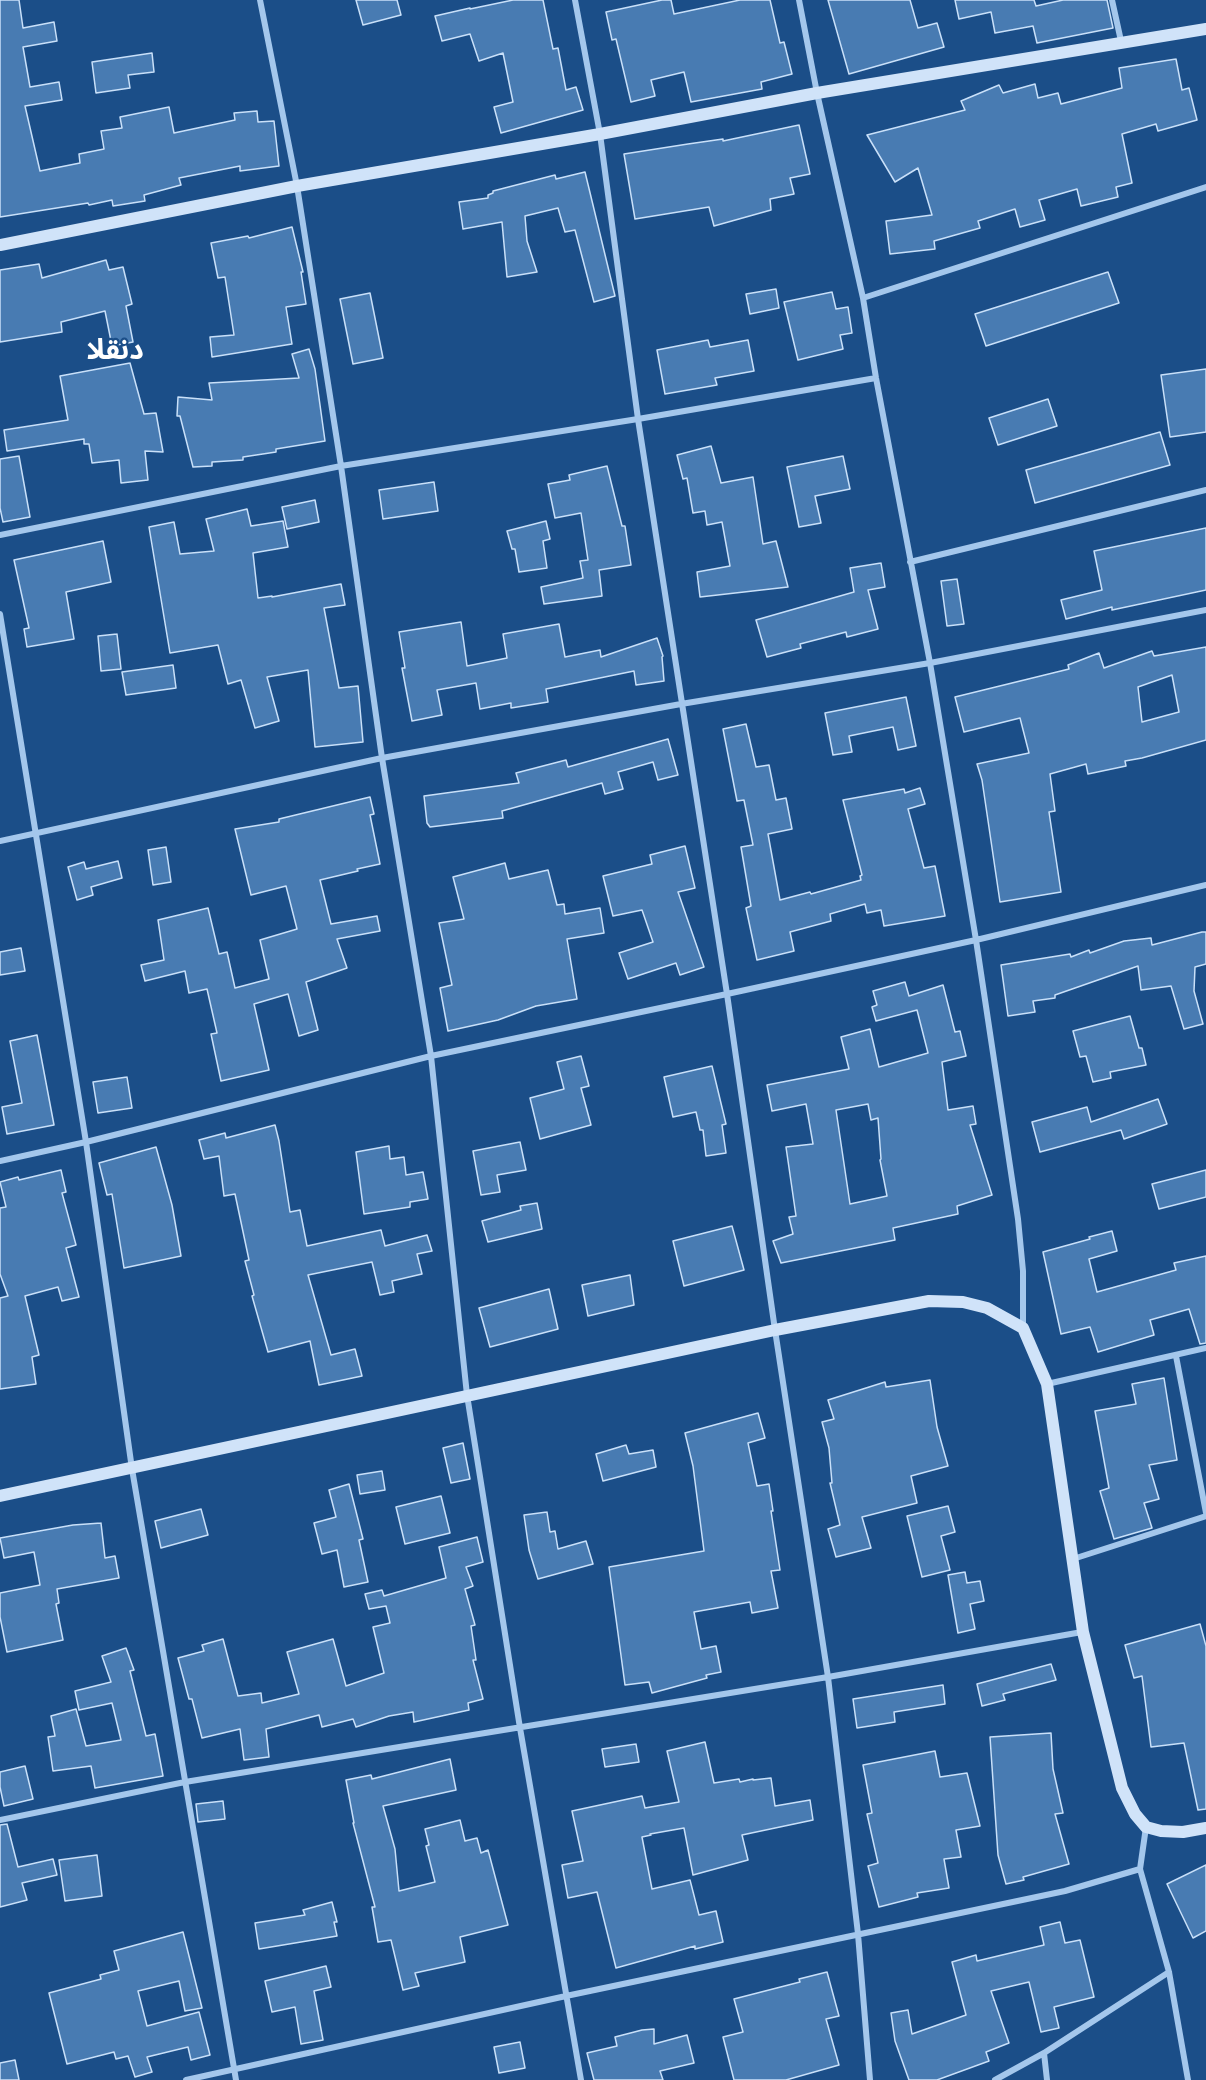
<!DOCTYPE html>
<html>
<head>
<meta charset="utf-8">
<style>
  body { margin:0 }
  canvas { display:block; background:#1b4e88 }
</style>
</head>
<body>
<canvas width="1206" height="2080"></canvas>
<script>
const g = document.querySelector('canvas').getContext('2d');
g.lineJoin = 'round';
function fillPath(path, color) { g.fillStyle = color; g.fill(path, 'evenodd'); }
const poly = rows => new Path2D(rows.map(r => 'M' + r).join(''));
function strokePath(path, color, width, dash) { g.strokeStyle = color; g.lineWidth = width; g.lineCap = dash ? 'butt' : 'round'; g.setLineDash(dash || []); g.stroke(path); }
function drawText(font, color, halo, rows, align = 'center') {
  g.font = font + ' Montserrat,"Noto Sans Arabic",sans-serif'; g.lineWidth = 4.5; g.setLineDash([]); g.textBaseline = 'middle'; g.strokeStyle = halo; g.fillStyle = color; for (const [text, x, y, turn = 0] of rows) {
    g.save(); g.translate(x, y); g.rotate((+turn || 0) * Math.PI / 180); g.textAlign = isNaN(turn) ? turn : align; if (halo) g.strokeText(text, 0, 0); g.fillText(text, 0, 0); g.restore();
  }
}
const building = poly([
  [0,0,19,0,23,28,54,22,57,41,23,47,30,87,59,82,62,100,25,106,40,171,80,163,79,154,104,149,101,131,122,128,120,117,169,107,174,133,235,120,234,113,257,111,258,122,274,121,279,166,240,171,240,166,179,178,181,185,144,195,145,201,113,206,112,200,89,205,88,203,0,217,0,0],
  [356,0,397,0,401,15,363,25,356,0],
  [513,0,543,0,553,49,558,48,566,90,576,87,583,110,501,133,494,107,513,102,503,53,479,61,470,34,442,41,435,16,470,8,470,9,513,0],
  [662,0,671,0,674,14,740,0,770,0,780,43,784,42,792,74,761,82,762,89,691,102,684,72,651,80,655,96,631,102,616,39,612,40,606,12,662,0],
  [828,0,910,0,918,28,937,23,944,47,849,74,828,0],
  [955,0,1034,0,1036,6,1063,0,1107,0,1113,28,1037,43,1033,26,995,33,991,12,959,19,955,0],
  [152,53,154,72,128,75,130,88,96,93,92,62,152,53],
  [1176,59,1182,90,1189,88,1197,120,1158,131,1156,124,1122,134,1132,183,1116,187,1118,197,1081,206,1077,189,1039,200,1045,220,1020,227,1015,209,978,221,980,228,934,241,935,249,890,254,886,221,932,215,918,168,895,182,867,135,965,110,961,101,999,85,1003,93,1035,84,1038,98,1058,93,1061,104,1122,88,1119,68,1176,59],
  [799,125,810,174,790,178,794,194,770,199,771,210,714,226,709,207,635,219,624,154,688,144,723,139,723,141,799,125],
  [585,172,615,296,594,302,575,230,565,232,558,208,525,216,527,241,537,272,507,277,502,222,463,229,459,202,488,198,488,195,493,193,493,191,555,175,556,179,585,172],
  [292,227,303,272,301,272,306,304,286,307,292,344,212,357,210,337,234,335,225,277,218,278,211,243,248,236,249,238,292,227],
  [106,260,109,270,123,267,132,304,126,306,133,342,112,346,105,311,61,322,62,332,0,342,0,270,39,264,42,278,106,260],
  [1108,272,1119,303,986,346,975,314,1108,272],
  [776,289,779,308,750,314,746,294,776,289],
  [832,292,836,309,848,307,852,333,840,335,843,349,798,360,784,302,832,292],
  [370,293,383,358,353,364,340,299,370,293],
  [708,340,710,347,748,340,754,371,715,378,717,385,665,394,657,350,708,340],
  [309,349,315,369,325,441,276,449,276,452,243,457,243,460,212,462,212,466,193,467,180,416,177,416,178,397,212,400,209,383,299,378,292,354,309,349],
  [130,363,144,414,156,413,163,452,145,451,148,480,121,483,119,460,92,463,89,444,84,444,84,439,7,451,4,430,68,420,60,376,130,363],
  [1206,369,1206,432,1170,437,1161,375,1206,369],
  [1048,399,1057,426,998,445,989,418,1048,399],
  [1160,432,1170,465,1035,503,1026,470,1160,432],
  [711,446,721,483,753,477,763,544,776,541,788,587,700,597,697,572,730,566,722,522,707,525,705,511,693,513,687,478,683,479,677,455,711,446],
  [19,456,30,517,3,522,0,508,0,459,19,456],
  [843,456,850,489,815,496,821,523,799,527,787,467,843,456],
  [607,466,622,526,625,526,631,565,599,570,602,596,544,604,541,587,583,578,580,561,588,560,581,513,555,518,548,484,570,480,569,475,607,466],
  [434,482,438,511,383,519,379,490,434,482],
  [315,500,319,522,287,529,282,507,315,500],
  [247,509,251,526,283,521,288,547,253,553,258,598,272,596,272,597,341,584,345,605,324,608,339,688,358,686,363,742,315,747,308,670,267,677,279,721,255,728,241,680,228,684,218,645,170,653,149,527,174,522,180,554,214,551,206,519,247,509],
  [546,521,550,539,543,541,547,568,519,572,515,549,512,549,507,531,546,521],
  [1206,528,1206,590,1112,610,1112,607,1066,619,1061,600,1102,590,1094,551,1206,528],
  [103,541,111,582,66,592,74,639,27,647,24,629,29,628,14,560,103,541],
  [881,563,885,587,868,590,878,629,847,637,846,632,800,644,801,648,767,657,756,620,854,592,850,568,881,563],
  [957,579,964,624,947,626,941,581,957,579],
  [461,622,467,666,507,658,503,634,559,624,565,657,600,650,601,657,657,638,663,656,662,657,664,681,636,685,634,671,546,689,548,702,511,708,511,703,480,709,476,683,437,690,442,715,412,721,402,668,405,668,399,632,461,622],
  [117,634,121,669,101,671,98,636,117,634],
  [1206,647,1206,740,1142,758,1125,761,1126,766,1088,774,1086,764,1050,774,1055,811,1049,812,1061,892,1000,902,982,780,977,764,1029,753,1020,718,964,732,955,697,1069,669,1068,665,1099,653,1104,668,1152,651,1154,656,1206,647],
  [1172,675,1179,712,1142,722,1138,687,1172,675],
  [173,665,176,688,126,695,122,672,173,665],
  [906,697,916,746,898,750,893,727,849,736,852,752,833,755,825,713,906,697],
  [746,724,756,767,769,765,776,800,786,798,792,829,768,834,780,900,810,892,811,894,861,880,860,876,862,875,843,800,904,789,905,793,920,788,925,804,908,809,924,868,935,866,945,916,884,926,881,910,867,913,865,904,830,914,831,921,790,932,794,951,757,960,746,908,751,906,741,847,753,845,744,800,737,801,723,729,746,724],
  [668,739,678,775,658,780,653,762,618,772,623,789,605,794,602,783,502,811,503,818,430,827,427,823,424,796,519,783,516,773,566,760,568,767,668,739],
  [370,797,374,814,370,815,380,864,357,869,358,871,320,880,331,924,377,916,380,931,337,939,347,968,306,982,318,1030,299,1036,288,994,254,1004,269,1070,221,1081,211,1034,217,1033,207,989,189,993,185,971,145,981,141,965,164,960,158,920,208,908,219,954,227,952,235,988,269,979,260,940,297,929,286,886,251,895,235,829,279,822,279,819,370,797],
  [685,846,695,888,678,892,704,967,680,975,676,963,628,979,619,953,653,942,642,910,613,916,603,876,652,864,650,855,685,846],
  [166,847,171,882,153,885,148,850,166,847],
  [118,861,122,878,91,887,93,895,77,900,68,867,84,862,86,869,118,861],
  [505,863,509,879,548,870,557,905,564,904,565,914,600,908,604,933,567,939,577,999,536,1006,498,1020,448,1031,440,988,452,985,439,923,464,919,453,877,505,863],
  [1202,932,1206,932,1206,964,1195,967,1194,991,1203,1024,1184,1029,1171,986,1141,990,1138,966,1055,995,1055,998,1033,1001,1035,1012,1008,1016,1001,965,1070,954,1071,957,1089,950,1090,953,1124,941,1151,938,1152,945,1202,932],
  [21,948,25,971,0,975,0,952,21,948],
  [905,982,909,996,943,985,955,1032,960,1031,966,1056,942,1062,948,1110,973,1106,976,1124,970,1125,992,1195,957,1206,958,1214,893,1228,895,1240,781,1263,773,1241,793,1234,789,1217,796,1216,786,1147,813,1144,806,1104,772,1111,767,1085,849,1069,841,1037,870,1029,879,1067,928,1053,917,1010,876,1021,872,1007,877,1005,873,991,905,982],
  [868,1104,871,1120,878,1118,881,1159,880,1160,887,1196,850,1204,836,1110,868,1104],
  [1130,1016,1139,1048,1142,1048,1146,1065,1110,1072,1111,1078,1093,1082,1086,1056,1080,1057,1073,1031,1130,1016],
  [37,1035,54,1125,7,1134,2,1107,22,1103,10,1041,37,1035],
  [581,1056,589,1086,581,1088,591,1125,540,1139,530,1098,564,1089,557,1062,581,1056],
  [712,1066,726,1124,722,1125,726,1153,706,1156,703,1130,700,1130,696,1112,673,1117,664,1077,712,1066],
  [127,1077,132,1108,98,1113,93,1082,127,1077],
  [1158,1099,1167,1124,1124,1139,1121,1130,1040,1152,1032,1122,1087,1107,1091,1122,1158,1099],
  [275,1125,279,1141,290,1212,300,1210,307,1246,381,1230,385,1246,427,1235,432,1251,417,1254,422,1274,392,1281,394,1292,380,1295,372,1262,308,1275,331,1355,355,1349,362,1376,319,1385,310,1341,268,1352,252,1296,254,1295,245,1261,249,1260,235,1194,224,1196,219,1156,204,1159,199,1140,225,1133,226,1138,275,1125],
  [520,1142,526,1170,497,1175,500,1192,481,1195,473,1151,520,1142],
  [389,1146,390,1159,404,1157,406,1175,423,1172,428,1199,410,1202,410,1207,364,1214,356,1152,389,1146],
  [156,1147,172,1205,181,1256,124,1268,112,1194,107,1195,99,1163,156,1147],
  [61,1170,66,1192,62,1193,76,1245,66,1248,79,1297,62,1301,58,1287,25,1296,39,1355,32,1357,36,1384,0,1389,0,1298,8,1296,0,1274,0,1208,6,1207,0,1182,18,1177,19,1180,61,1170],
  [1206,1170,1206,1197,1159,1209,1152,1184,1206,1170],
  [537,1203,542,1229,488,1242,482,1221,521,1210,520,1206,537,1203],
  [732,1226,744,1270,684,1286,673,1241,732,1226],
  [1112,1231,1117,1251,1089,1259,1097,1292,1176,1270,1174,1263,1206,1256,1206,1343,1200,1344,1189,1309,1150,1320,1154,1335,1098,1352,1090,1327,1061,1334,1043,1252,1090,1239,1089,1237,1112,1231],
  [630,1275,634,1305,588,1316,582,1285,630,1275],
  [549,1289,558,1329,490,1347,479,1308,549,1289],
  [1164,1378,1177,1460,1149,1465,1159,1499,1144,1503,1152,1528,1114,1539,1100,1491,1109,1488,1095,1411,1136,1404,1132,1384,1164,1378],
  [930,1380,937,1427,948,1466,911,1476,917,1503,862,1517,871,1548,836,1557,828,1529,840,1525,830,1483,832,1483,829,1448,822,1422,834,1419,828,1400,885,1382,886,1387,930,1380],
  [758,1413,765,1438,748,1443,757,1486,769,1484,773,1511,771,1511,780,1570,771,1571,778,1608,752,1613,750,1602,694,1612,701,1649,716,1646,721,1672,706,1675,707,1678,652,1693,649,1682,625,1685,609,1567,704,1551,693,1466,685,1433,758,1413],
  [463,1443,470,1479,451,1483,443,1448,463,1443],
  [626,1445,629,1454,653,1450,656,1467,603,1481,596,1454,626,1445],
  [382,1471,385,1490,360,1494,357,1475,382,1471],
  [349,1484,363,1539,359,1540,368,1582,344,1587,337,1550,322,1554,314,1523,336,1517,329,1490,349,1484],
  [441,1496,450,1533,405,1544,396,1507,441,1496],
  [948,1506,955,1532,941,1536,950,1570,922,1577,907,1516,948,1506],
  [201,1509,208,1535,161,1548,155,1521,201,1509],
  [547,1512,550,1532,555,1531,558,1549,586,1541,593,1564,538,1579,529,1550,524,1515,547,1512],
  [101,1523,105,1558,115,1556,119,1578,57,1589,59,1603,56,1604,63,1640,7,1652,0,1617,0,1593,40,1585,34,1552,4,1558,0,1538,73,1525,101,1523],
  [477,1537,483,1562,466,1567,473,1586,465,1589,475,1625,471,1626,476,1660,473,1660,483,1699,468,1703,469,1710,414,1722,413,1712,389,1716,356,1727,353,1719,322,1727,319,1715,266,1729,269,1757,244,1760,240,1729,202,1738,192,1699,189,1699,178,1658,204,1651,202,1645,223,1639,238,1696,261,1693,262,1703,299,1694,287,1652,333,1639,346,1686,384,1673,373,1627,390,1623,386,1606,369,1609,365,1594,382,1590,384,1596,446,1578,439,1547,477,1537],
  [965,1572,967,1583,980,1581,984,1601,970,1604,975,1629,958,1633,948,1575,965,1572],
  [1200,1624,1206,1646,1206,1809,1198,1810,1184,1743,1151,1747,1142,1676,1134,1678,1125,1645,1200,1624],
  [126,1648,134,1670,130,1671,146,1736,155,1734,163,1776,95,1788,91,1766,53,1771,48,1737,55,1736,51,1716,76,1709,86,1746,121,1740,112,1703,79,1710,75,1691,111,1682,102,1656,126,1648],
  [1051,1664,1056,1680,1003,1694,1005,1700,982,1706,977,1684,1051,1664],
  [943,1685,945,1704,894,1712,895,1722,857,1728,853,1699,943,1685],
  [1051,1733,1053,1769,1063,1813,1055,1814,1069,1864,1023,1877,1024,1880,1006,1884,998,1855,990,1737,1051,1733],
  [705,1742,714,1783,739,1779,740,1782,753,1779,753,1780,771,1778,775,1806,810,1800,813,1820,742,1835,748,1860,693,1875,684,1828,650,1834,651,1835,642,1837,652,1889,690,1880,699,1915,716,1911,723,1942,695,1949,695,1946,616,1968,597,1892,568,1898,562,1865,583,1861,572,1811,642,1796,645,1808,679,1802,667,1751,705,1742],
  [636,1744,639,1762,605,1767,602,1749,636,1744],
  [935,1751,940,1777,967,1773,980,1826,956,1830,961,1857,944,1859,949,1888,917,1893,918,1897,879,1907,868,1866,878,1863,867,1814,872,1813,863,1765,935,1751],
  [450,1759,456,1790,383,1806,395,1849,399,1891,435,1882,426,1846,429,1845,425,1829,460,1820,465,1841,477,1838,481,1853,488,1850,508,1925,460,1937,465,1962,415,1973,419,1986,403,1990,391,1940,378,1942,372,1907,375,1907,353,1823,354,1823,346,1780,371,1775,372,1779,450,1759],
  [25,1766,33,1799,4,1806,0,1787,0,1772,25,1766],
  [223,1801,225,1819,198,1822,196,1804,223,1801],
  [7,1824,18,1867,53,1859,57,1875,22,1883,27,1900,0,1907,0,1825,7,1824],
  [97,1855,102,1896,65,1901,59,1860,97,1855],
  [1206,1865,1206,1931,1193,1938,1167,1884,1206,1865],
  [332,1902,337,1922,334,1922,337,1936,259,1949,255,1923,305,1915,303,1910,332,1902],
  [1060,1922,1065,1943,1080,1940,1094,1997,1054,2007,1059,2028,1041,2032,1029,1982,991,1991,1009,2043,986,2052,989,2061,937,2080,909,2080,895,2041,891,2013,908,2010,912,2034,966,2015,952,1962,976,1955,977,1961,1044,1945,1040,1927,1060,1922],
  [183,1932,202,2008,185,2011,179,1981,138,1991,147,2026,199,2012,210,2055,191,2060,188,2047,147,2057,152,2072,135,2077,128,2056,116,2059,114,2052,67,2064,49,1993,101,1979,100,1975,119,1970,114,1951,183,1932],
  [326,1966,331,1987,314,1991,323,2040,301,2044,295,2007,272,2012,265,1981,326,1966],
  [827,1972,839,2016,826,2019,839,2065,786,2080,734,2080,723,2037,743,2032,734,1999,800,1982,799,1979,827,1972],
  [654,2029,654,2044,687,2035,694,2063,660,2071,663,2080,594,2080,587,2053,617,2046,615,2037,642,2030,654,2029],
  [520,2042,525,2068,499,2073,494,2047,520,2042],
  [15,2060,19,2080,0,2080,0,2063,15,2060]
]);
const street = poly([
  [260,0,297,186,341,466,382,758,431,1056,467,1395,520,1728,581,2080],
  [575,0,600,134,638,419,727,994,775,1330,828,1677,858,1934,870,2080],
  [799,0,817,93,863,298,876,378,930,663,1206,610],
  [1112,0,1121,41],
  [863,298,1206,187],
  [0,535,341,466,638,419,876,378],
  [910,562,1206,490],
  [0,614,86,1142,132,1469,236,2080],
  [0,841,382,758,681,704,930,663,976,940,1018,1219,1023,1271,1023,1328],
  [0,1161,86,1142,431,1056,727,994,976,940,1206,885],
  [1176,1356,1206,1513],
  [1047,1384,1206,1348],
  [1073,1559,1206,1516],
  [0,1820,185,1782,828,1677,1082,1632],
  [1146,1827,1140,1869,1169,1972,1188,2080],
  [1044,2053,1047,2080],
  [186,2080,566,1996,1065,1891,1140,1869],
  [995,2080,1044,2053,1169,1972]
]);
const secondary = poly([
  [0,245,297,186,600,134,817,93,1206,29],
  [0,1496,775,1330,929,1301,963,1302,987,1308,1023,1328,1047,1384,1083,1632,1122,1788,1135,1814,1146,1827,1161,1831,1183,1832,1206,1828]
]);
const townNames = [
  ["دنقلا",115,351]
];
fillPath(building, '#487bb2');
strokePath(building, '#c9e0f9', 1.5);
strokePath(street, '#a4c7ec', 6);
strokePath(secondary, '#d0e3f9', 12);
drawText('bold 28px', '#fff', '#1b4e88', townNames);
</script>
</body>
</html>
